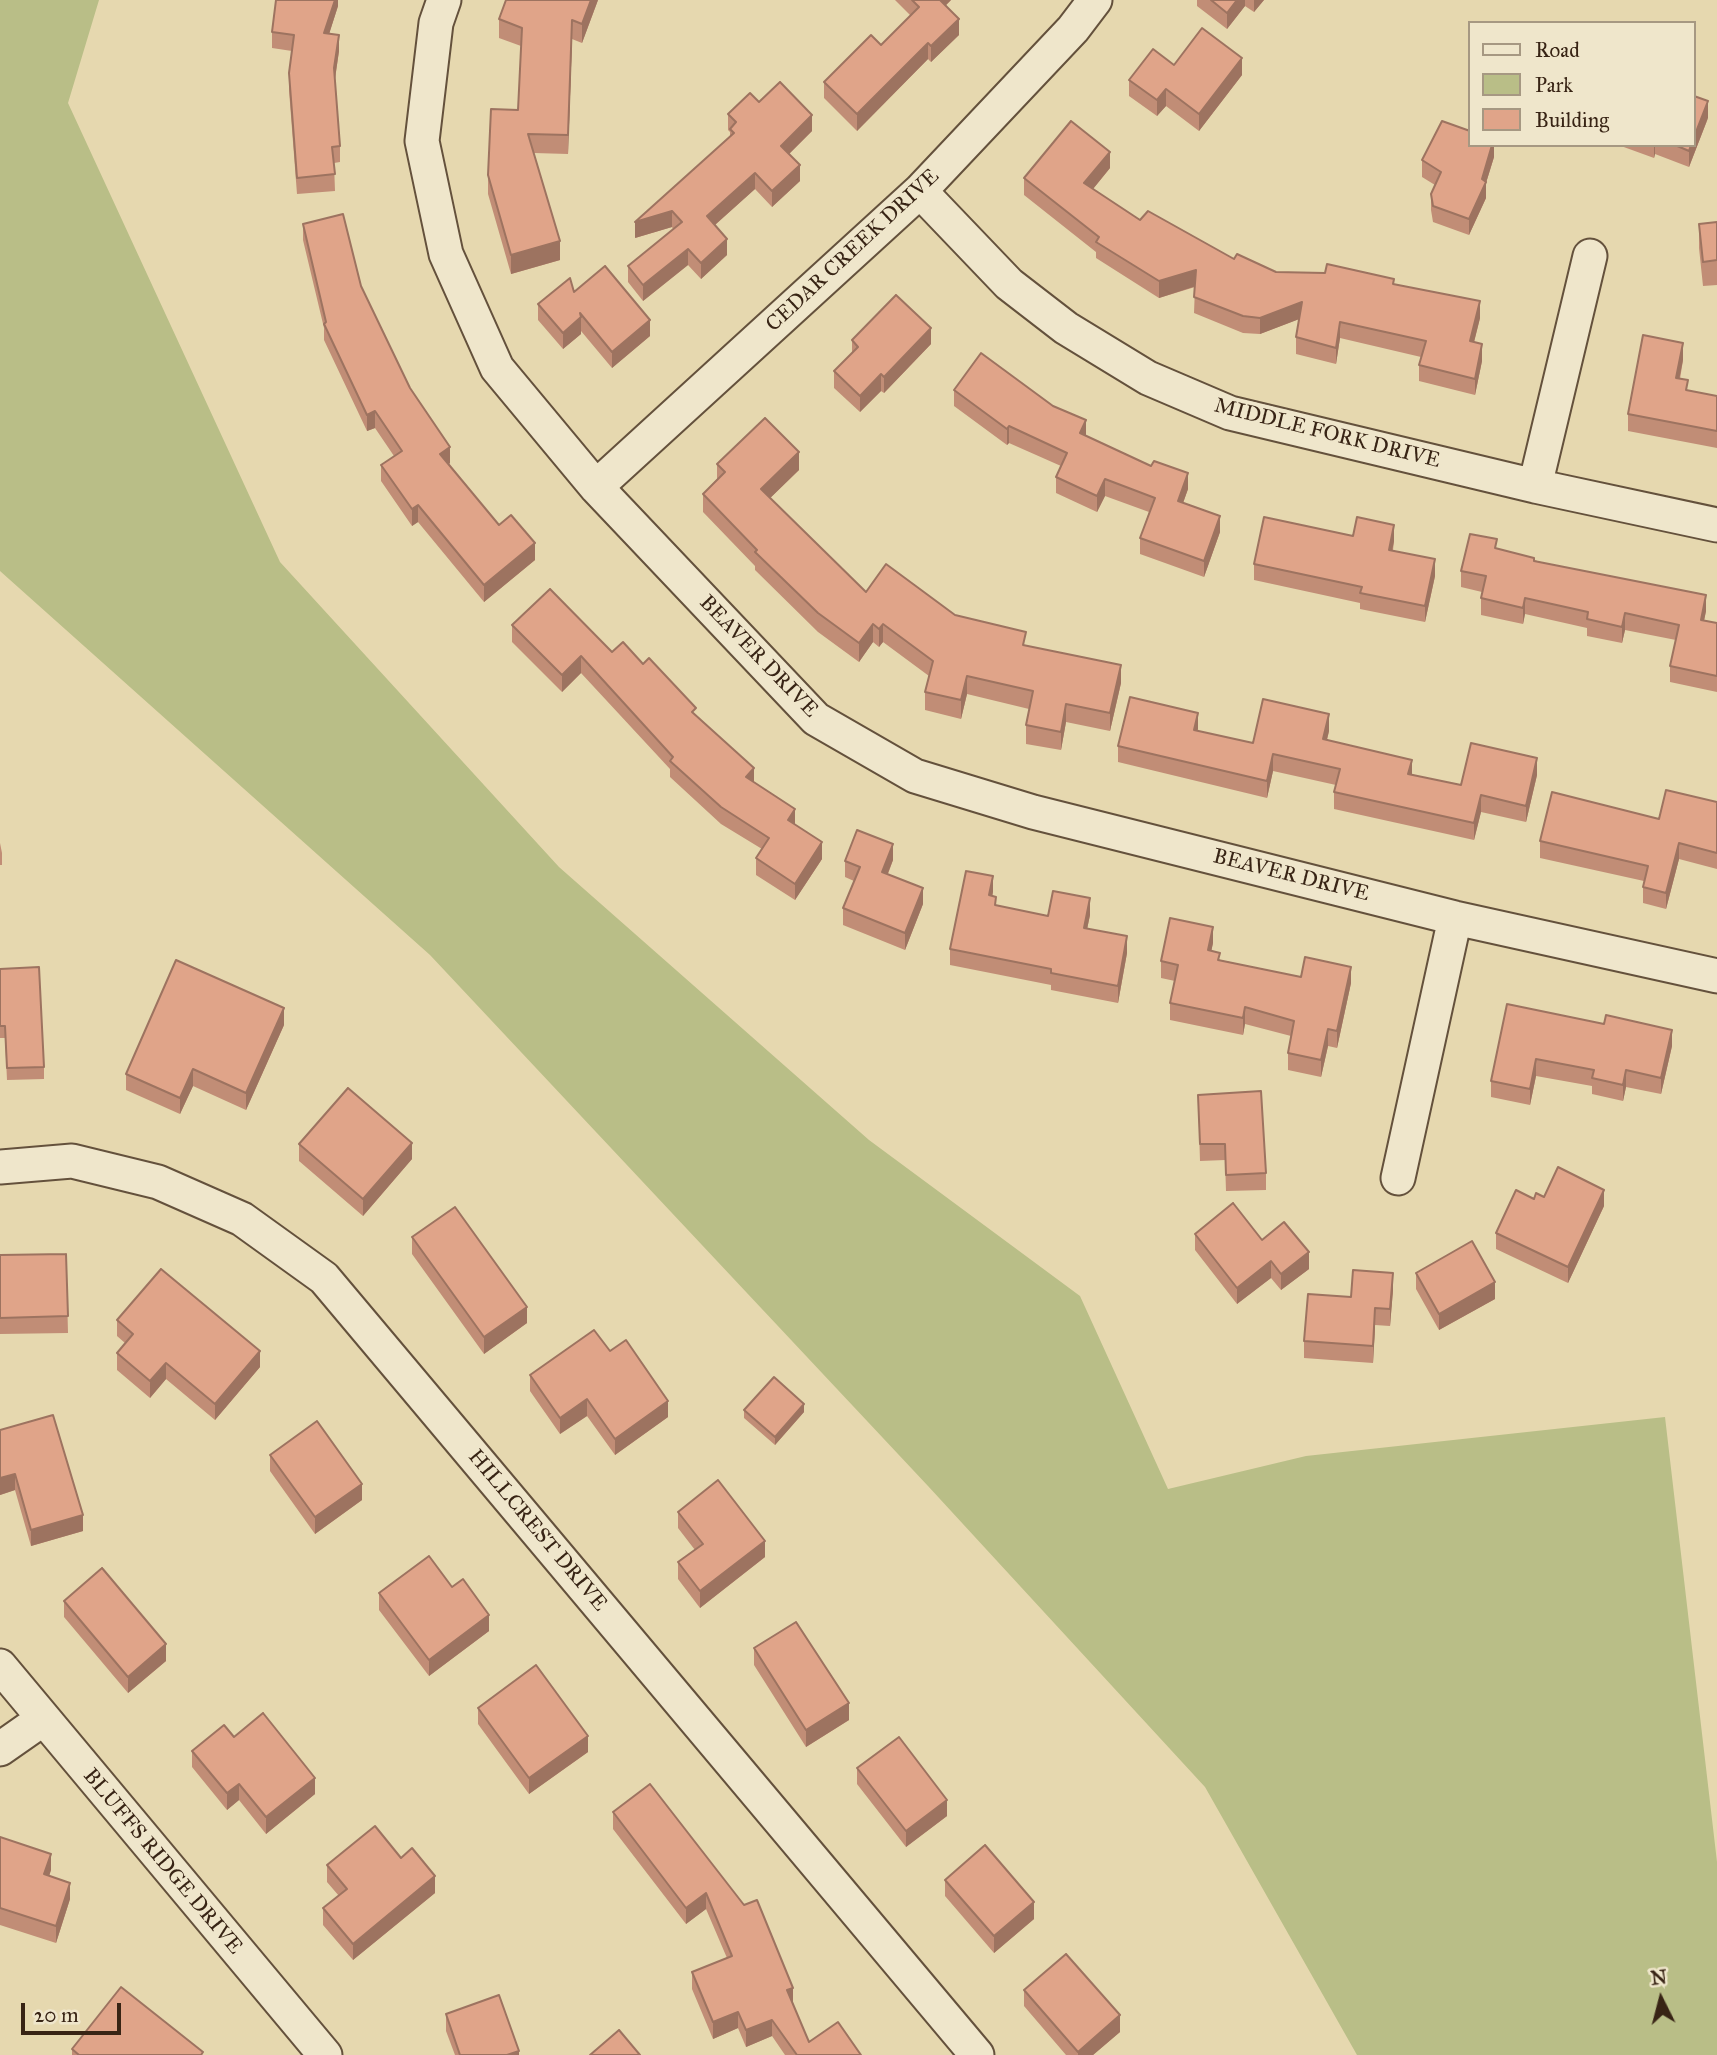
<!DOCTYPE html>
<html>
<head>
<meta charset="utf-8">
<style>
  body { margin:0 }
  #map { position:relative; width:1717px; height:2055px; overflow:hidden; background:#e6d8af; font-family:"IM FELL Great Primer",serif }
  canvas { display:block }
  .legend { position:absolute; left:1468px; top:21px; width:228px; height:126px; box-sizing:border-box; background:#efe6cb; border:2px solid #a69882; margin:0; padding:9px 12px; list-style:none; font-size:21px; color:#382415 }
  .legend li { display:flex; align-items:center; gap:14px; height:35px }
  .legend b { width:35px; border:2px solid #a69882 }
  .north { position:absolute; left:1626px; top:1964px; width:70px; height:70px; -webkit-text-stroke:5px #efe6cb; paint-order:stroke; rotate:354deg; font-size:19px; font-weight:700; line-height:28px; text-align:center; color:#382415 }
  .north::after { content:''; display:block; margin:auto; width:24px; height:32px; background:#382415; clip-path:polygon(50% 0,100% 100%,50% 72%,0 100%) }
  .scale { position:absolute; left:21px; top:2003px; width:100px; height:32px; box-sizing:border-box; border:4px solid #382415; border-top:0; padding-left:9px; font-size:21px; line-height:24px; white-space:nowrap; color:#382415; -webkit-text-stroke:5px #efe6cb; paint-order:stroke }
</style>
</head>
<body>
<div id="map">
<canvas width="1717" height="2055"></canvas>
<ul class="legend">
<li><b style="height:9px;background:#efe6cb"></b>Road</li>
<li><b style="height:19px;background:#b9be87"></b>Park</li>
<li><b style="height:19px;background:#e0a489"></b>Building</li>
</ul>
<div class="north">N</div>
<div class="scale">20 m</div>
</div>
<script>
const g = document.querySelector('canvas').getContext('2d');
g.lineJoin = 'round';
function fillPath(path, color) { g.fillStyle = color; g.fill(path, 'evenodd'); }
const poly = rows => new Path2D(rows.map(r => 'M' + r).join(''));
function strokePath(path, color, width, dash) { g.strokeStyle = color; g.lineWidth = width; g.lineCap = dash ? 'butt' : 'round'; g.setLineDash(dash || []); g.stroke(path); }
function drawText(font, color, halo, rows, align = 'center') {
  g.font = font + ' "IM FELL Great Primer",serif'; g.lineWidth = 7; g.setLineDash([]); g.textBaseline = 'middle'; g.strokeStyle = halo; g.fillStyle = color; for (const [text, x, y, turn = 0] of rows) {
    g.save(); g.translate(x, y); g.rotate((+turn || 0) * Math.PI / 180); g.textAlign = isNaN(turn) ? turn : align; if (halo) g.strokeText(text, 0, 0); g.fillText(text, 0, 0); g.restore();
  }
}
const green = poly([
  [0,0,99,0,68,103,280,562,559,867,869,1140,1080,1296,1168,1489,1306,1456,1665,1417,1717,1862,1717,2055,1357,2055,1205,1787,928,1486,430,955,0,571]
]);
const street = poly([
  [444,0,436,23,422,141,446,254,497,368,596,487,816,719,915,776,1033,812,1455,918,1717,976],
  [920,191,1009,284,1066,328,1148,378,1230,413,1535,486,1717,525],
  [1535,486,1590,256],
  [596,487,920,191,1073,29,1095,0],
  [0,1167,72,1161,158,1182,242,1219,324,1278,977,2055],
  [1398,1178,1455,918],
  [0,1666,325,2055],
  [0,1749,43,1719]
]);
const wall = poly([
  [338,0,338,6,329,34,339,51,335,79,340,146,340,162,334,163,335,191,297,194,289,90,289,73,292,51,272,48,272,32],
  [598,0,582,43,572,39,568,154,534,153,560,260,511,274,488,194,488,175,518,110,521,46,499,38,499,19],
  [895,0,951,0,946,5,959,35,931,62,928,59,857,131,824,98,824,82,881,45,911,16],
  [1197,0,1264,0,1254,12,1245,6,1227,29,1197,6],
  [1174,65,1242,75,1199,131,1166,106,1157,116,1129,96,1129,80],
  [759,102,812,131,789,154,800,181,772,207,755,189,715,225,727,255,701,279,688,265,643,301,628,282,628,266,673,229,672,227,635,238,730,137,730,132,728,130,728,114],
  [1708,118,1689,167,1655,154,1654,158,1621,146,1621,145,1694,145],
  [1494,145,1494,157,1486,183,1486,198,1469,235,1433,222,1431,210,1431,194,1435,185,1422,177,1422,160],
  [1110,168,1093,189,1140,220,1234,259,1276,272,1394,284,1480,318,1474,342,1482,361,1475,395,1419,381,1419,365,1421,357,1340,338,1336,364,1296,354,1296,337,1299,319,1260,334,1243,333,1194,313,1195,287,1159,298,1096,258,1096,252,1024,195,1024,178],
  [1717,222,1717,285,1703,286,1699,248,1699,224],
  [303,224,361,286,410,388,450,463,449,464,499,525,535,560,484,602,418,522,412,526,381,481,381,465,394,456,375,428,367,431,324,340,324,328,303,240],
  [574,292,650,336,612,368,581,331,581,334,563,349,538,320,538,304],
  [852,340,931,344,884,393,881,391,860,412,834,388,834,371,852,354],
  [1683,360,1680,379,1688,391,1717,396,1717,448,1628,431,1628,414],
  [954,390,1086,436,1188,489,1183,503,1220,532,1204,577,1140,554,1140,538,1149,512,1105,496,1097,512,1056,493,1056,477,1061,466,1009,443,1007,445,954,406],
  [717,464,799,470,770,498,866,592,955,615,1026,646,1121,683,1110,731,1066,722,1061,750,1026,744,1026,725,1029,709,967,694,961,719,925,710,925,692,929,676,883,642,879,647,873,642,859,662,818,632,755,570,755,566,703,512,703,494,717,479],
  [1353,536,1394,541,1393,550,1435,576,1425,622,1360,609,1360,603,1254,580,1254,564],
  [1497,549,1706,611,1704,620,1717,623,1717,692,1670,682,1670,666,1676,640,1625,630,1622,643,1587,636,1587,628,1525,614,1523,624,1481,615,1481,598,1482,592,1461,587,1461,571],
  [512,625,612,652,643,664,696,715,754,783,795,824,822,859,795,900,756,875,756,858,762,849,721,824,670,777,670,769,581,673,562,692,512,642],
  [1198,731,1253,743,1329,731,1327,740,1412,775,1461,785,1537,775,1526,822,1481,812,1474,840,1334,809,1334,792,1336,785,1273,771,1267,798,1118,762,1118,746],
  [1717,802,1717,869,1679,859,1666,909,1643,903,1643,887,1644,881,1540,858,1540,841,1659,819],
  [0,843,2,853,2,865,0,865],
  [893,860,888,874,923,904,905,950,843,925,843,908,854,881,845,877,845,861],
  [993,892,992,896,996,905,1048,916,1090,915,1087,929,1127,953,1118,1003,1051,990,1051,985,950,965,950,949],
  [1213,943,1211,951,1220,960,1301,977,1351,983,1337,1048,1328,1046,1321,1077,1288,1070,1288,1053,1291,1036,1245,1024,1243,1035,1170,1020,1170,1003,1175,981,1161,978,1161,961],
  [0,969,44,1067,44,1079,7,1080,5,1038,0,1038],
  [1507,1004,1672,1046,1661,1094,1626,1087,1623,1101,1592,1094,1592,1086,1536,1076,1530,1105,1491,1097,1491,1081],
  [284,1025,246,1110,193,1086,180,1114,126,1090,126,1074],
  [1198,1095,1266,1173,1266,1190,1226,1191,1225,1160,1200,1161],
  [299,1144,412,1159,363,1216,299,1161],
  [1544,1197,1604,1206,1568,1283,1496,1249,1496,1233],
  [1195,1234,1262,1240,1309,1269,1281,1290,1271,1278,1237,1304,1195,1250],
  [412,1237,527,1323,484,1354,412,1254],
  [66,1254,68,1333,0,1334,0,1255],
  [1416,1273,1495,1299,1439,1330,1416,1289],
  [1393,1290,1390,1326,1375,1325,1373,1363,1304,1358,1304,1341,1351,1297],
  [117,1320,260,1367,215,1420,166,1379,150,1398,117,1370,117,1353,125,1343,117,1336],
  [610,1351,668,1417,615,1455,587,1416,560,1434,530,1391,530,1375],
  [744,1410,804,1412,775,1445,744,1418],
  [0,1430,83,1531,31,1546,15,1490,0,1495],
  [270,1455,362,1500,315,1534,270,1471],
  [678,1512,765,1557,700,1608,678,1579,678,1562,695,1550,678,1528],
  [452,1587,489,1631,429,1676,379,1610,379,1593],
  [64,1601,166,1661,128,1693,64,1617],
  [754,1648,849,1720,806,1747,754,1665],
  [478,1708,588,1752,529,1794,478,1724],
  [234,1737,315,1794,266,1834,239,1800,227,1810,192,1767,192,1751],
  [857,1768,947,1816,906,1847,857,1784],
  [650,1784,793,2004,809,2042,861,2055,785,2055,772,2036,746,2047,738,2028,713,2039,692,1989,692,1972,727,1958,706,1909,686,1924,613,1829,613,1812],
  [0,1837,51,1870,49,1876,70,1899,56,1943,0,1925],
  [401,1858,435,1893,353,1960,323,1925,323,1908,339,1896,327,1882,327,1865],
  [945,1880,1034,1919,994,1953,945,1896],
  [1024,1990,1120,2032,1093,2055,1066,2055,1024,2006],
  [446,2014,519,2055,455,2055,446,2031],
  [72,2049,203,2055,72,2055]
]);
const shadedWall = poly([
  [335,0,338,0,338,6,324,50,324,33],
  [591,0,598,0,582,43,582,24],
  [937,0,951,0,937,14],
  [1237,0,1245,0,1245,6,1227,29,1227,13],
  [1254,0,1264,0,1254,12],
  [959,19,959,35,931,62,931,46],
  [572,20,572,39,568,154,568,135],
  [339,35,339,51,334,85,334,68],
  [928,43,928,59,857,131,857,114],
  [1242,58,1242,75,1199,131,1199,114],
  [1166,89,1166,106,1157,116,1157,100],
  [1708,101,1708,118,1689,167,1689,151,1691,145,1694,145,1694,137],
  [812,115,812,131,781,162,781,146],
  [1492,145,1494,145,1494,157,1486,183,1486,198,1469,235,1469,219,1482,179],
  [1654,145,1655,145,1655,154,1654,158],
  [1110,152,1110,168,1084,200,1084,183],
  [800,165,800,181,772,207,772,191],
  [755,173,755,189,707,232,707,216],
  [672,211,672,227,635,238,635,222],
  [727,239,727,255,701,279,701,263],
  [560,241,560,260,511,274,511,255],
  [688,249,688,265,643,301,643,285],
  [1196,270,1196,286,1159,298,1159,281],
  [1480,301,1480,318,1470,358,1470,341],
  [1302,302,1302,318,1260,334,1260,318],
  [581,317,581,334,563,349,563,333],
  [650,320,650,336,612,368,612,352],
  [1340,322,1340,338,1336,364,1336,348],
  [931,328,931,344,884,393,884,377],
  [1683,343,1683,360,1676,395,1676,378],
  [1482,344,1482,361,1475,395,1475,379],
  [881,374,881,391,860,412,860,396],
  [375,411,375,428,367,431,367,415],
  [1086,420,1086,437,1080,433],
  [1009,426,1009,443,1007,445,1007,429],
  [450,447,450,463,440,470,440,454],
  [799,452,799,470,761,507,761,489],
  [1188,473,1188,489,1178,517,1178,501],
  [1105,479,1105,496,1097,512,1097,496],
  [418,505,418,522,412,526,412,509],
  [1220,516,1220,532,1204,577,1204,561],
  [1394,525,1394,541,1389,566,1389,550],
  [535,543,535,560,484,602,484,585],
  [1435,559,1435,576,1425,622,1425,606],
  [1706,595,1706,611,1701,636,1701,620],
  [1525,598,1525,614,1523,624,1523,608],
  [1625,613,1625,630,1622,643,1622,627],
  [873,624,873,642,859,662,859,643],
  [883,624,883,642,879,647,879,629],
  [581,656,581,673,562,692,562,675],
  [1121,665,1121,683,1110,731,1110,713],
  [967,676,967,694,961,719,961,700],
  [1066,704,1066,722,1061,750,1061,732],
  [1198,713,1198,729,1194,746,1194,730],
  [1329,714,1329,731,1323,755,1323,739],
  [1273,754,1273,771,1267,798,1267,781],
  [1537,758,1537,775,1526,822,1526,806],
  [1412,760,1412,776,1408,774],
  [754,768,754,785,746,777],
  [1481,795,1481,812,1474,840,1474,823],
  [795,809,795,826,788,820],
  [822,842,822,859,795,900,795,884],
  [1679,843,1679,859,1666,909,1666,893],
  [893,844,893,860,882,888,882,872],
  [993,876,993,892,989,912,989,895],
  [923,888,923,904,905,950,905,933],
  [1090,898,1090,915,1084,944,1084,928],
  [1213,927,1213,943,1208,967,1208,950],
  [1127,936,1127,953,1118,1003,1118,986],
  [1351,967,1351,983,1337,1048,1337,1031],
  [1245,1007,1245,1024,1243,1035,1243,1018],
  [284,1008,284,1025,246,1110,246,1093],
  [1328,1029,1328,1046,1321,1077,1321,1060],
  [1672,1030,1672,1046,1661,1094,1661,1078],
  [1536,1059,1536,1076,1530,1105,1530,1089],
  [193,1069,193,1086,180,1114,180,1098],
  [1626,1070,1626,1087,1623,1101,1623,1085],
  [412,1143,412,1159,363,1216,363,1199],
  [1604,1190,1604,1206,1568,1283,1568,1267],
  [1309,1252,1309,1269,1281,1290,1281,1274],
  [1271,1261,1271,1278,1237,1304,1237,1288],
  [1393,1273,1393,1290,1390,1326,1390,1309],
  [1495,1282,1495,1299,1439,1330,1439,1314],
  [527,1307,527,1323,484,1354,484,1337],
  [1375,1308,1375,1325,1373,1363,1373,1346],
  [260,1351,260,1367,215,1420,215,1404],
  [166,1363,166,1379,150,1398,150,1381],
  [587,1399,587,1416,560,1434,560,1418],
  [668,1401,668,1417,615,1455,615,1439],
  [804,1404,804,1412,775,1445,775,1437],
  [15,1474,15,1490,0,1495,0,1478],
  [362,1484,362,1500,315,1534,315,1517],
  [83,1515,83,1531,31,1546,31,1530],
  [765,1541,765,1557,700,1608,700,1591],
  [489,1615,489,1631,429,1676,429,1660],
  [166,1644,166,1661,128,1693,128,1677],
  [849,1703,849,1720,806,1747,806,1730],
  [588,1736,588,1752,529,1794,529,1778],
  [315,1778,315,1794,266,1834,266,1817],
  [239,1784,239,1800,227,1810,227,1793],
  [947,1800,947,1816,906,1847,906,1831],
  [51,1854,51,1870,44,1891,44,1874],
  [435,1876,435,1893,353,1960,353,1944],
  [70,1883,70,1899,56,1943,56,1926],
  [706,1893,706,1909,686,1924,686,1908],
  [1034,1902,1034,1919,994,1953,994,1936],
  [793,1988,793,2004,787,1990],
  [738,2012,738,2028,713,2039,713,2022],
  [1120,2015,1120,2032,1093,2055,1078,2055,1078,2052],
  [772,2020,772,2036,746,2047,746,2030],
  [519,2051,519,2055,507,2055]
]);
const building = poly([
  [276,0,335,0,324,33,339,35,334,68,340,146,332,147,335,174,297,178,289,73,294,35,272,32,276,0],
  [506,0,591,0,582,24,572,20,568,135,528,134,560,241,511,255,488,175,491,109,518,110,522,28,499,19,506,0],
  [912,0,940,0,959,19,931,46,928,43,857,114,824,82,871,35,881,45,919,7,912,0],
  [1211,0,1237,0,1227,13,1211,0],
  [1202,28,1242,58,1199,114,1166,89,1157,100,1129,80,1153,49,1174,65,1202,28],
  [780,82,812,115,781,146,800,165,772,191,755,173,707,216,727,239,701,263,688,249,643,285,628,266,682,222,672,211,635,222,734,133,730,129,736,122,728,114,750,93,759,102,780,82],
  [1694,96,1708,101,1694,137,1694,96],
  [1071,121,1110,152,1084,183,1140,220,1148,211,1234,259,1237,254,1276,272,1325,273,1327,264,1394,279,1393,284,1480,301,1470,341,1482,344,1475,379,1419,365,1426,341,1340,322,1336,348,1296,337,1302,302,1260,318,1243,316,1194,297,1196,270,1159,281,1096,242,1099,237,1024,178,1071,121],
  [1442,121,1470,131,1470,145,1492,145,1482,179,1486,182,1469,219,1433,206,1431,194,1441,172,1422,160,1442,121],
  [1675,145,1691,145,1689,151,1675,145],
  [343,214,361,286,410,388,450,447,440,454,499,525,511,515,535,543,484,585,418,505,412,509,381,465,402,451,375,411,367,415,324,324,326,322,303,224,343,214],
  [1717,222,1717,260,1703,262,1699,224,1717,222],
  [605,266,650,320,612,352,580,313,581,317,563,333,538,304,570,278,574,292,605,266],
  [896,295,931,328,884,377,881,374,860,396,834,371,858,347,852,340,896,295],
  [1643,335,1683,343,1676,378,1688,380,1686,390,1717,396,1717,431,1628,414,1643,335],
  [981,353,1053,406,1086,420,1080,433,1151,466,1154,461,1188,473,1178,501,1220,516,1204,561,1140,538,1155,498,1105,479,1097,496,1056,477,1067,453,1009,426,1007,429,954,390,981,353],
  [765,418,799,452,761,489,866,592,886,564,955,615,1026,632,1023,645,1121,665,1110,713,1066,704,1061,732,1026,725,1033,691,967,676,961,700,925,692,933,661,883,624,879,629,873,624,859,643,818,613,755,552,757,550,703,494,725,472,717,464,765,418],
  [1264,517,1353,536,1357,517,1394,525,1389,550,1435,559,1425,606,1360,593,1362,587,1254,564,1264,517],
  [1470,534,1497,539,1495,548,1534,558,1534,561,1706,595,1701,620,1717,623,1717,676,1670,666,1679,625,1625,613,1622,627,1587,619,1588,612,1525,598,1523,608,1481,598,1486,576,1461,571,1470,534],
  [550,589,612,652,623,642,643,664,649,658,696,708,692,712,754,768,746,777,795,809,788,820,822,842,795,884,756,858,769,838,721,807,670,761,673,757,581,656,562,675,512,625,550,589],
  [1130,697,1198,713,1194,730,1253,743,1263,699,1329,714,1323,739,1412,760,1408,774,1461,785,1471,743,1537,758,1526,806,1481,795,1474,823,1334,792,1340,769,1273,754,1267,781,1118,746,1130,697],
  [1666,790,1717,802,1717,853,1679,843,1666,893,1643,887,1648,866,1540,841,1552,792,1659,819,1666,790],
  [857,830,893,844,882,872,923,888,905,933,843,908,860,867,845,861,857,830],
  [966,871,993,876,989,895,996,897,995,905,1048,916,1053,891,1090,898,1084,928,1127,936,1118,986,1051,973,1051,969,950,949,966,871],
  [1170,918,1213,927,1208,950,1220,953,1218,960,1301,977,1305,957,1351,967,1337,1031,1328,1029,1321,1060,1288,1053,1294,1021,1245,1007,1243,1018,1170,1003,1178,965,1161,961,1170,918],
  [176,960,284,1008,246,1093,193,1069,180,1098,126,1074,176,960],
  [39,967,44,1067,7,1068,5,1026,0,1026,0,969,39,967],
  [1507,1004,1604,1024,1606,1015,1672,1030,1661,1078,1626,1070,1623,1085,1592,1078,1594,1070,1536,1059,1530,1089,1491,1081,1507,1004],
  [348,1088,412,1143,363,1199,299,1144,348,1088],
  [1261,1091,1266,1173,1226,1175,1225,1144,1200,1144,1198,1095,1261,1091],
  [1558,1167,1604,1190,1568,1267,1496,1233,1516,1190,1534,1199,1536,1193,1544,1197,1558,1167],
  [1233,1203,1262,1240,1284,1222,1309,1252,1281,1274,1271,1261,1237,1288,1195,1234,1233,1203],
  [455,1207,527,1307,484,1337,412,1237,455,1207],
  [1472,1241,1495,1282,1439,1314,1416,1273,1472,1241],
  [66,1254,68,1316,0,1318,0,1255,66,1254],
  [161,1269,260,1351,215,1404,166,1363,150,1381,117,1353,133,1334,117,1320,161,1269],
  [1353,1270,1393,1273,1390,1309,1375,1308,1373,1346,1304,1341,1308,1294,1351,1297,1353,1270],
  [594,1330,610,1351,626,1340,668,1401,615,1439,587,1399,560,1418,530,1375,594,1330],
  [774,1377,804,1404,775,1437,744,1410,774,1377],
  [53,1415,83,1515,31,1530,15,1474,0,1478,0,1430,53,1415],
  [317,1421,362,1484,315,1517,270,1455,317,1421],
  [718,1480,765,1541,700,1591,678,1562,703,1544,678,1512,718,1480],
  [429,1556,452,1587,463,1579,489,1615,429,1660,379,1593,429,1556],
  [102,1568,166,1644,128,1677,64,1601,102,1568],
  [796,1622,849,1703,806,1730,754,1648,796,1622],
  [536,1665,588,1736,529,1778,478,1708,536,1665],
  [263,1713,315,1778,266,1817,239,1784,227,1793,192,1751,224,1725,234,1737,263,1713],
  [899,1737,947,1800,906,1831,857,1768,899,1737],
  [650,1784,744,1905,757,1900,793,1988,787,1990,809,2042,838,2022,861,2055,797,2055,772,2020,746,2030,738,2012,713,2022,692,1972,732,1956,706,1893,686,1908,613,1812,650,1784],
  [375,1826,401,1858,412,1848,435,1876,353,1944,323,1908,347,1889,327,1865,375,1826],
  [0,1837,51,1854,44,1874,70,1883,56,1926,0,1908,0,1837],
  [985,1845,1034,1902,994,1936,945,1880,985,1845],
  [1066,1954,1120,2015,1078,2052,1024,1990,1066,1954],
  [121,1987,203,2052,201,2055,79,2055,72,2049,121,1987],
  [499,1995,519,2051,507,2055,460,2055,446,2014,499,1995],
  [619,2030,640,2055,590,2055,619,2030]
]);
const streetNames = [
  ["CEDAR CREEK DRIVE",853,251,-43],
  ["MIDDLE FORK DRIVE",1327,434,14],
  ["BEAVER DRIVE",758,657,46],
  ["BEAVER DRIVE",1291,876,14],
  ["HILLCREST DRIVE",537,1531,50],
  ["BLUFFS RIDGE DRIVE",162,1862,50]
];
fillPath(green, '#b9be87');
strokePath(street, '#64513c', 37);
strokePath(street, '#efe6cb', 33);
fillPath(wall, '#c18d76');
fillPath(shadedWall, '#9d7360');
fillPath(building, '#e0a489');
strokePath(building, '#9d7360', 2);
drawText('21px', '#382415', '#efe6cb', streetNames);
</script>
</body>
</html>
